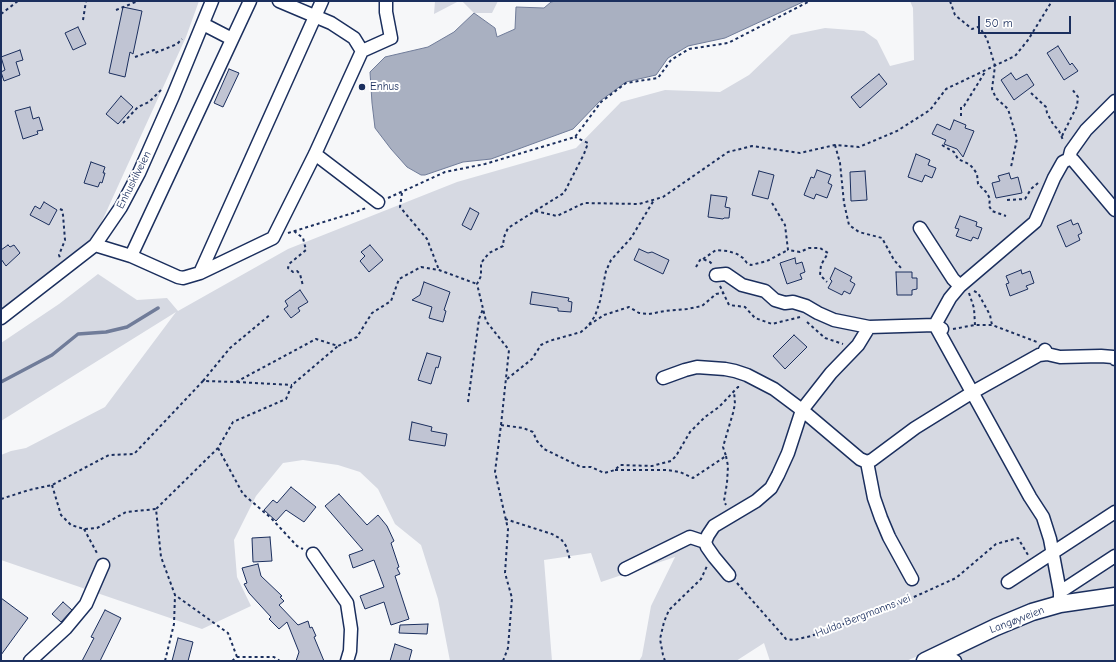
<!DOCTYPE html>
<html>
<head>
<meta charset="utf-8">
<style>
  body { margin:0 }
  #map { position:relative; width:1116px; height:662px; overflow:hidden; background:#f6f7f9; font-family:"Comic Neue",sans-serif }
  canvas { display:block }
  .frame { position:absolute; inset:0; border:2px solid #1b2f5e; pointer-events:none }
  .scale { position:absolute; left:978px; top:16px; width:93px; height:18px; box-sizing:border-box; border:2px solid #1b2f5e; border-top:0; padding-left:5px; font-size:12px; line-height:14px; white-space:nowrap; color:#1b2f5e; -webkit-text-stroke:3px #fff; paint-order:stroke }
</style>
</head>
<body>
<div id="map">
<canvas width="1116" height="662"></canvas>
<div class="frame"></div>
<div class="scale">50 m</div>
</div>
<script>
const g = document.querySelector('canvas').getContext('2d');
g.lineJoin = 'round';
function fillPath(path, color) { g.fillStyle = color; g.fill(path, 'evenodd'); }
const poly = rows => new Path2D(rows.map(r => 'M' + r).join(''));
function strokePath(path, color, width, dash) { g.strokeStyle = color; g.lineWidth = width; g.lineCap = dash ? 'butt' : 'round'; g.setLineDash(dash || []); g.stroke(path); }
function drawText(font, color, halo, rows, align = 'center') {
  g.font = font + ' "Comic Neue",sans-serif'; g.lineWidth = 4; g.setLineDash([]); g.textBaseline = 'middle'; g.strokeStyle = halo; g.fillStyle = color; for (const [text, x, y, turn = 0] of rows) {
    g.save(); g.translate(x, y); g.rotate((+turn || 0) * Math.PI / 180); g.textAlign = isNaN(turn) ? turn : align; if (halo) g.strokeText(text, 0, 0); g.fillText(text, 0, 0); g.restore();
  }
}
const green = poly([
  [1,1,199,1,186,37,92,243,1,313],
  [435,1,459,1,434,14],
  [462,1,498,1,492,13,474,13],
  [910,1,1115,1,1115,661,949,661,930,651,906,661,770,661,764,643,736,661,639,661,642,656,651,606,675,557,601,582,591,553,544,560,552,661,450,661,438,599,421,545,395,524,378,489,360,472,338,465,303,460,283,463,256,496,234,540,237,577,251,606,202,629,1,560,1,455,11,451,26,448,105,407,176,312,1,421,1,343,59,304,98,274,137,300,167,298,178,311,288,249,457,182,576,148,621,102,665,90,720,92,749,75,791,35,825,28,864,31,877,40,890,66,914,60,913,8]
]);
const water = poly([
  [556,1,805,1,725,38,688,46,668,58,656,75,626,82,600,101,573,129,491,159,463,162,425,175,421,175,407,167,391,149,375,128,372,103,370,72,385,57,428,47,454,32,474,13,495,28,497,37,515,29,516,7,544,8,551,2,556,1]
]);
const stream = poly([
  [1,382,52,355,78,334,106,332,127,327,158,308]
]);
const building = poly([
  [123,7,142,11,133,54,130,52,125,77,109,73,123,7],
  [78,27,86,44,73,50,65,33,78,27],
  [1058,46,1070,65,1072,63,1078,71,1064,80,1047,53,1058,46],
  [20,50,23,60,16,62,20,75,4,81,1,72,5,70,1,57,20,50],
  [229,69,239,73,223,107,214,103,229,69],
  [1011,73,1016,80,1027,74,1034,85,1014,100,1001,80,1011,73],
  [879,74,887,84,860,108,851,97,879,74],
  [121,96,133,107,118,124,106,114,121,96],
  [30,107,33,119,39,117,43,130,37,131,38,134,23,139,15,111,30,107],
  [954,120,966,125,965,128,974,131,963,157,957,149,944,144,946,140,932,134,937,124,950,130,954,120],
  [916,154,930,160,928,165,936,168,932,178,925,175,922,182,908,177,916,154],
  [91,162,105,167,103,173,105,173,102,183,100,182,98,187,84,183,91,162],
  [817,170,831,175,828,183,832,185,827,198,816,194,814,199,804,195,811,177,814,178,817,170],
  [759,171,774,175,768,199,752,195,759,171],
  [865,171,867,200,851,201,850,172,865,171],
  [1009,173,1011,179,1018,177,1022,193,996,198,992,183,1000,181,998,176,1009,173],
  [711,195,727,197,725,207,730,208,729,218,724,218,723,219,708,217,711,195],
  [44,202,57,210,49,225,30,215,35,206,40,209,44,202],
  [470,208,479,213,471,230,462,225,470,208],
  [960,216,977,222,976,226,982,228,978,239,973,237,971,241,956,236,959,229,955,228,960,216],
  [1071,220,1073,225,1078,223,1082,233,1078,235,1080,240,1066,247,1057,226,1071,220],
  [8,245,10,247,14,245,20,253,6,266,1,259,1,250,8,245],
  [370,245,383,260,369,272,360,261,365,256,361,252,370,245],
  [639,249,648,253,652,252,669,260,663,274,634,260,639,249],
  [795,258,796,264,802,262,805,272,800,274,802,279,787,284,780,263,795,258],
  [835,268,852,277,850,281,855,284,850,294,844,291,842,295,828,288,832,281,830,279,835,268],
  [1021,270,1022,274,1030,271,1034,283,1026,286,1028,289,1010,296,1006,284,1009,283,1006,276,1021,270],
  [896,272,912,272,912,278,917,278,917,289,912,290,912,295,897,295,896,272],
  [424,282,450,292,444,310,446,311,443,322,429,318,432,307,412,300,420,295,424,282],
  [300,290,308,302,298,308,300,311,291,318,284,309,288,306,285,301,300,290],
  [532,292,569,298,568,301,572,302,571,312,558,311,558,308,530,304,532,292],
  [794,335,807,347,785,369,773,356,794,335],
  [427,353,441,357,438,368,436,367,431,384,418,380,427,353],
  [412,422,432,427,431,431,447,434,445,446,409,440,412,422],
  [291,487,316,507,304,522,286,510,276,521,264,510,273,500,277,503,291,487],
  [339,494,367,525,378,515,387,526,394,541,391,543,399,567,397,568,400,574,395,576,409,619,391,625,384,602,365,609,360,596,384,587,374,560,353,568,349,555,363,550,325,506,339,494],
  [270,537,272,561,253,562,252,538,270,537],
  [258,564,261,576,282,596,280,597,284,601,279,605,298,625,308,621,310,628,312,627,316,636,314,637,324,661,296,661,299,652,287,622,279,629,269,619,271,617,249,593,244,584,247,583,242,568,258,564],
  [1,598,28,618,1,655,1,598],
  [63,602,72,610,61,622,52,614,63,602],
  [105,610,121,618,100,661,82,661,94,638,91,637,105,610],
  [428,624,427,634,399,633,400,625,428,624],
  [178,638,193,642,188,661,172,661,178,638],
  [395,644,412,650,409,661,390,661,395,644]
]);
const path = poly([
  [950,1,955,15,972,29,978,27,980,28,987,39,995,66,992,89,996,98,1008,109,1017,139,1011,167],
  [116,10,138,1],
  [1,14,18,1],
  [83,20,86,1],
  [135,57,154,50,155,53,177,44,182,39],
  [1031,93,1046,107,1047,113,1053,124,1059,131,1063,140],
  [961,116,961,107,964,106,985,72],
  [123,123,138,107,149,102,161,90],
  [1062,136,1077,106,1078,97,1072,89],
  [835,145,840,163,844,203,849,225,859,232,882,238,894,260,901,268],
  [942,145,954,152,958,159,969,164,973,168,977,174,978,184,987,193,990,199,989,206,992,211,1006,216],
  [402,193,400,207,427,239,439,270],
  [388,198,445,172,485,164,575,137,601,102,626,83,658,78,671,60,689,49,728,43,810,1],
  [1007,200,1025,199,1031,189,1038,183],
  [772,203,785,225,788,250,800,252,809,248,820,248,828,253,821,265,820,275,827,282],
  [60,209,62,210,63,215,65,240,59,255,60,258],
  [535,211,564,193,584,154,588,143,575,137],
  [294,231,303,238,306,250,289,264,288,268,293,272,297,271,300,274,303,286],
  [288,233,353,213,366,208],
  [703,259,716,250,728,251,737,254,743,258,747,263,751,265,767,261,788,250],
  [696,267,700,260,703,259,710,262,712,264],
  [720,286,729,305,745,307,755,318,772,324,800,317],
  [974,291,978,293,990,315,992,325],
  [969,293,974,308,975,325],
  [807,322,825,338,843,344],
  [589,325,604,315,629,307,639,313,649,314,665,311,687,309,702,306,716,294,723,293],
  [953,329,975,325,992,325,1037,342],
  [507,379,532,359,541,345,549,341,581,332,588,326,595,316,600,301,606,271,611,260,631,238,654,200],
  [203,381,230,348,271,314],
  [237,382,292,385],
  [468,402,479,319,483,309],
  [501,425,523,428,533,432,537,441,544,449,581,467,591,467,604,473,615,470,620,465,652,466,671,461,676,456,690,432,705,417,719,407,738,387,741,387],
  [218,448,243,494,271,518,297,546,303,549],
  [726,456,728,466,727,483,724,501,726,505],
  [615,470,667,470,680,472,693,478,726,456,723,447,733,413,735,404,734,391],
  [52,485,61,515,71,525,84,529,97,528,126,512,156,509],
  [1,499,29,490,52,485,109,455,134,454,203,381,236,382,316,339,338,346,357,337,372,313,391,301,399,279,421,267,439,270,477,284],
  [505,519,552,534,561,539,566,546,570,560],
  [84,529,98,555],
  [737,583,786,639,794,640,811,636,905,601,956,578,996,544,1018,538,1028,555],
  [237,657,228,633,175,595,161,557,156,509,218,448,233,422,286,399,292,385,338,346],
  [165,661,174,624,175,595],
  [232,661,237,657,274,657,280,661],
  [503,661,508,648,512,598,505,573,508,529,495,472,501,425,509,350,486,321,477,284,481,276,481,263,489,253,503,246,504,237,508,228,535,211,557,216,584,203,639,204,663,197,728,152,752,146,800,153,835,145,859,147,897,131,930,110,946,89,1015,56,1028,40,1052,1],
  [665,661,663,655,660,639,664,622,669,610,701,579,707,566]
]);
const minor = poly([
  [279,1,331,23,354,38,362,51],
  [203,24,232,39],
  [315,154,378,202],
  [1069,159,1071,151,1086,130,1115,101],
  [920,228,953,279,960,286],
  [95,245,131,256,178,277,183,278,200,273,273,238,315,154,362,51,391,38,386,12,386,1],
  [131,256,250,1],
  [200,273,322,1],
  [716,275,726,274,742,285,765,291,775,300,785,303,793,302,806,306,818,313,834,320,869,327],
  [1,318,95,245,121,207,139,173,173,96,212,1],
  [1045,350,1047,354,1060,357,1101,356,1113,357,1115,359],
  [663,378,685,370,697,367,725,369,735,371,747,375,774,389,802,410,831,373,858,345,869,327,935,325,942,329],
  [867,462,874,498,881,518,889,537,912,579],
  [313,554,347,603,351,629,350,651,347,661],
  [625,569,690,537,705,542],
  [729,575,714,557,707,547,705,542,708,535,714,526,756,501,771,488,778,475,788,453,802,410,860,459,867,462,872,460,915,428,973,392,1039,355,1047,354],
  [1008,582,1115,512],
  [1060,592,1050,539,1043,517,1030,497,935,325,950,298,960,286,1035,222,1054,178,1063,162,1069,159,1073,160,1115,210],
  [1060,599,1060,592,1115,556],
  [944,652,947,656,955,661],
  [30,661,66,628,86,604,103,565]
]);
const major = poly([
  [925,661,996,627,1032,612,1060,604,1115,596]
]);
const markers = [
  [362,87,4,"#1b2f5e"]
];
const poiNames = [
  ["Enhus",370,87]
];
const streetNames = [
  ["Enhuskilveien",134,180,-63],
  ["Hulda Bergmanns vei",863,616,-21],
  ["Langøyveien",1017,620,-21]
];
fillPath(green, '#d6d9e2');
fillPath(water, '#a9b0c1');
strokePath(water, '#707c99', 1);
strokePath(stream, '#707c99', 3.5);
fillPath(building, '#c0c4d3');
strokePath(building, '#1b2f5e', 1);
strokePath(minor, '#1b2f5e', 15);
strokePath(major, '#1b2f5e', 19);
strokePath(path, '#1b2f5e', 2, [3, 3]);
strokePath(minor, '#fff', 12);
strokePath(major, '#fff', 16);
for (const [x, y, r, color] of markers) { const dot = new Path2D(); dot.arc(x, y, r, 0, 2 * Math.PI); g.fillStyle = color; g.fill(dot); strokePath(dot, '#fff', 1.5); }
drawText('11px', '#1b2f5e', '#fff', poiNames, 'left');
drawText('11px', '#1b2f5e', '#fff', streetNames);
</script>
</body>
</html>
